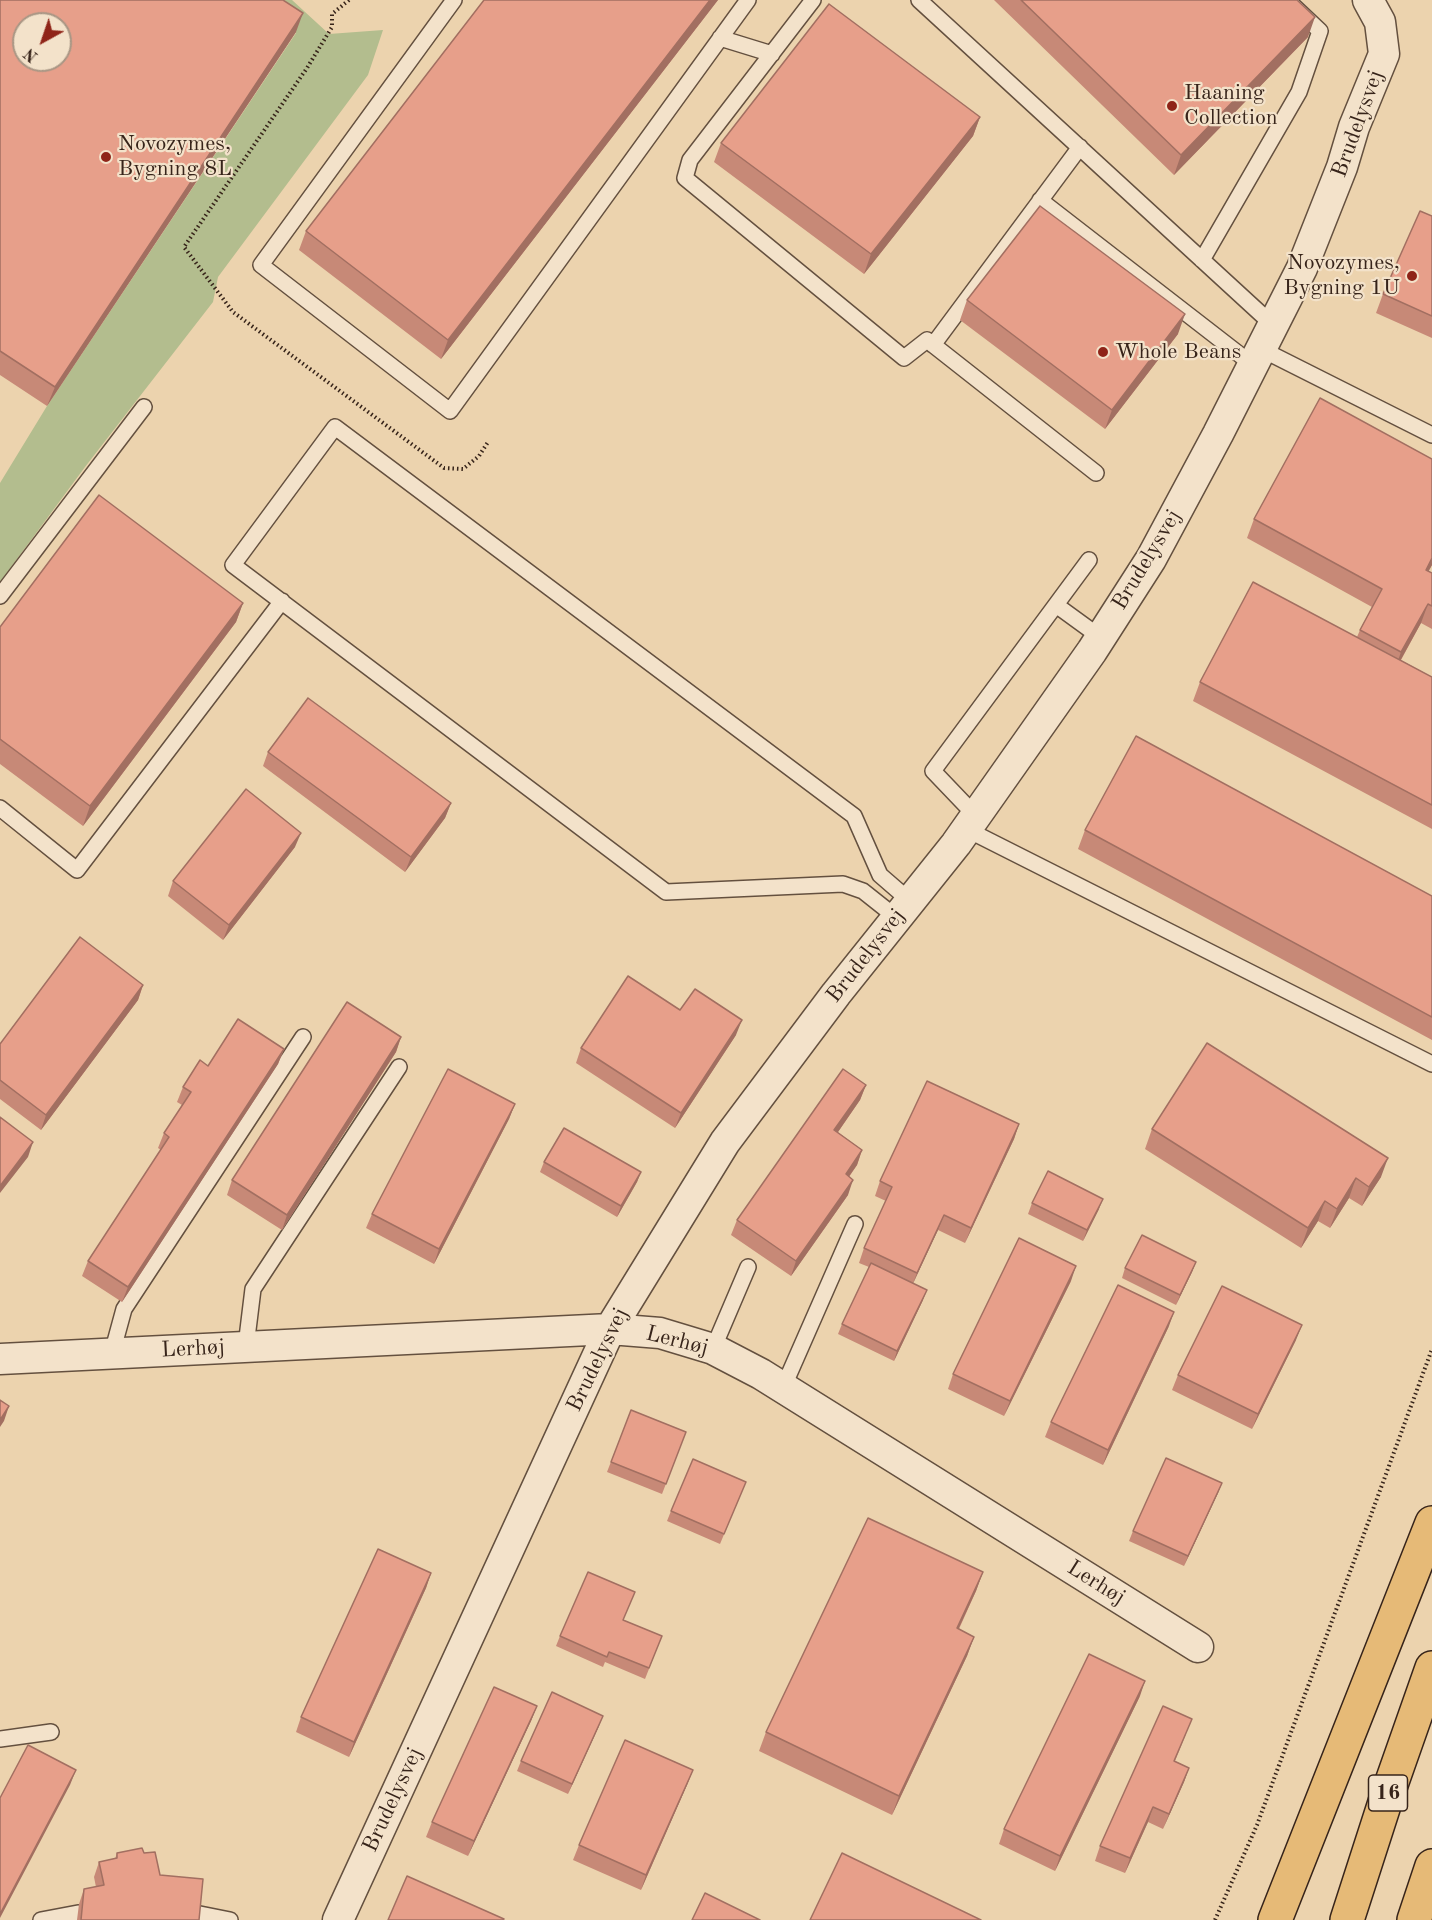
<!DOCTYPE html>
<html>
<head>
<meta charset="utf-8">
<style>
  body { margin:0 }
  #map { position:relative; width:1432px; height:1920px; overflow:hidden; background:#ecd3ae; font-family:"Old Standard TT",serif }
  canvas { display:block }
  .north { position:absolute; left:12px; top:12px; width:60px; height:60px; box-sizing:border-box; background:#f3e2ca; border:2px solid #a89684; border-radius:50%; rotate:220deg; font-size:16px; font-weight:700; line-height:24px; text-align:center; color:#37241a }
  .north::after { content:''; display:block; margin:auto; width:21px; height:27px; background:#8f2418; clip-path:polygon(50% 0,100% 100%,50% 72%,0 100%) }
</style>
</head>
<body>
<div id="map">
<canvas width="1432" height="1920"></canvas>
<div class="north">N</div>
</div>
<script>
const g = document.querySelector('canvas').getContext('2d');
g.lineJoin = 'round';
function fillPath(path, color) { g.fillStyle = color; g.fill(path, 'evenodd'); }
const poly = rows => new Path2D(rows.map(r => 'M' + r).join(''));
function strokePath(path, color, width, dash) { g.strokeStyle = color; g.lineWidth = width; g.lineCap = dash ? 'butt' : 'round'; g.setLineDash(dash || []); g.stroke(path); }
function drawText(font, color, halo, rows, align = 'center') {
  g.font = font + ' "Old Standard TT",serif'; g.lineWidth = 4.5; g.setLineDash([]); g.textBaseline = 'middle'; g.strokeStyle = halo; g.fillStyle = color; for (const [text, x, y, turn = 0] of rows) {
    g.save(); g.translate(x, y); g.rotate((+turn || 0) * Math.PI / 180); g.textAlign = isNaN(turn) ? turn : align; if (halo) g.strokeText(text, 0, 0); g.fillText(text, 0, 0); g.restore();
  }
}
const green = poly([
  [247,0,292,0,329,34,383,30,368,75,218,277,213,302,85,467,0,582,0,483,47,406,296,33]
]);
const path = poly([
  [349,0,332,14,332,27,307,68,184,247,233,312,444,468,463,469,479,456,488,442],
  [1215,1920,1257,1825,1432,1349]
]);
const lane = poly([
  [454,0,261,265,450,411,748,0],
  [813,0,690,160,685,178,904,358,927,340,1096,473],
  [919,0,1273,325],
  [720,38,772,54],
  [1040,200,1253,365],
  [1202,260,1299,92,1320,31,1287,0],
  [933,345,1080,147],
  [1261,349,1432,435],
  [0,596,144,407],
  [1056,605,1100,637],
  [0,808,77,870,282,601],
  [976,816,933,771,1089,560],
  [966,829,1432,1064],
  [897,918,863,891,843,884,666,892,233,565,335,427,854,816,880,875,910,901],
  [246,1346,253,1289,399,1067],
  [713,1349,748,1267],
  [112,1353,124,1309,303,1037],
  [783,1388,855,1224],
  [0,1739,51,1732],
  [195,1913,230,1920],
  [41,1920,78,1913]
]);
const street = poly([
  [0,1359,610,1329,660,1333,713,1349,761,1374,1198,1647],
  [338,1920,610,1329,725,1142,836,994,956,844,1092,651,1151,559,1218,434,1302,268,1342,167,1354,127,1384,54,1380,22,1368,0]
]);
const highway = poly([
  [1275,1920,1432,1523],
  [1347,1920,1387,1796,1432,1668],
  [1414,1920,1432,1866]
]);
const wall = poly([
  [0,0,296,32,47,406,0,375],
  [484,0,718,0,441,359,299,250,306,231],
  [994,0,1297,0,1308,37,1174,175],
  [980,117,973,136,864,274,714,162,721,143],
  [1432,216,1432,338,1376,313,1383,294],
  [967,300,1178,334,1105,429,960,320],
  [1432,459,1432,565,1428,571,1432,573,1432,629,1421,623,1401,660,1432,677,1432,829,1193,701,1200,682,1357,637,1360,630,1372,607,1247,538,1254,519],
  [243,603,236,622,83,826,0,764,0,627],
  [268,752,451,803,445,818,405,872,263,766],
  [1085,830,1432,896,1432,1040,1078,849],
  [295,847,223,940,168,896,173,881],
  [143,985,138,1000,41,1130,0,1099,0,1044],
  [680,1010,736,1035,675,1128,576,1063,581,1048],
  [401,1037,396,1052,282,1230,227,1195,232,1180],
  [284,1049,278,1064,122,1302,82,1276,88,1261,161,1150,158,1148,164,1133,182,1105,177,1102,183,1087,208,1066],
  [866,1085,860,1100,838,1132,862,1150,857,1165,849,1177,848,1195,791,1276,731,1235,737,1220],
  [515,1104,509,1119,434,1264,366,1228,372,1214],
  [1019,1124,1014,1139,965,1243,938,1230,913,1283,923,1300,894,1361,838,1334,842,1324,869,1267,859,1263,864,1248,886,1201,875,1196,880,1181],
  [1152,1129,1381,1177,1362,1206,1349,1198,1330,1228,1318,1221,1301,1248,1145,1149],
  [544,1162,641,1172,637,1182,617,1217,540,1172],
  [1032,1203,1099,1209,1083,1241,1028,1214],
  [1196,1262,1192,1272,1176,1305,1122,1278,1125,1268],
  [1071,1281,1004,1416,948,1389,953,1374],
  [1169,1326,1103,1465,1045,1437,1051,1422],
  [1296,1340,1252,1429,1172,1390,1178,1375],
  [631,1410,686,1432,662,1494,607,1472],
  [746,1482,720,1544,667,1521,671,1511],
  [1222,1483,1218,1493,1184,1566,1129,1541,1133,1531],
  [983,1572,976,1591,959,1629,974,1637,967,1656,892,1815,759,1751,766,1732],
  [431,1573,426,1588,349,1757,296,1732,301,1717],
  [635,1592,623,1620,662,1636,645,1679,605,1662,603,1667,556,1646,560,1636],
  [1140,1696,1055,1871,999,1844,1004,1829],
  [537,1706,531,1721,468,1856,426,1837,432,1822],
  [599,1726,568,1794,517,1771,521,1761],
  [1186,1734,1175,1761,1189,1768,1184,1782,1163,1829,1148,1822,1125,1873,1095,1861,1100,1846],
  [693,1770,687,1785,641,1890,573,1860,579,1845],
  [117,1853,144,1853,160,1875,199,1920,77,1920,79,1904,84,1889,96,1887,94,1877,99,1862,115,1859]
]);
const shadedWall = poly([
  [710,0,718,0,441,359,448,340],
  [303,13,296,32,47,406,55,387],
  [1315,17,1308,37,1174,175,1181,155],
  [980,117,973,136,864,274,871,254],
  [1185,314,1178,334,1105,429,1112,410],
  [1432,558,1432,565,1419,589,1426,570],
  [243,603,236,622,83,826,90,806],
  [1428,604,1421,623,1394,672,1401,652],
  [451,803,445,818,405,872,411,857],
  [301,833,295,847,223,940,229,925],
  [143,985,138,1000,41,1130,46,1115],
  [742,1020,736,1035,675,1128,681,1113],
  [401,1037,396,1052,282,1230,287,1215],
  [284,1049,278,1064,122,1302,128,1287],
  [866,1085,860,1100,829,1145,834,1130],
  [515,1104,509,1119,434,1264,439,1249],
  [1019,1124,1014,1139,965,1243,971,1228],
  [33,1142,28,1157,0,1193,0,1186],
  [862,1150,857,1165,840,1189,846,1174],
  [1388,1158,1381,1177,1362,1206,1369,1187],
  [641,1172,637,1182,617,1217,621,1206],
  [1356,1178,1349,1198,1330,1228,1337,1209],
  [853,1180,848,1195,791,1276,796,1261],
  [1103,1199,1099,1209,1083,1241,1087,1230],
  [1325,1201,1318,1221,1301,1248,1308,1228],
  [944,1215,938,1230,911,1288,917,1273],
  [1196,1262,1192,1272,1176,1305,1180,1295],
  [1076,1266,1071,1281,1004,1416,1010,1401],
  [927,1290,923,1300,894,1361,897,1351],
  [1174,1312,1169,1326,1103,1465,1108,1450],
  [1302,1325,1296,1340,1252,1429,1258,1414],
  [9,1406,4,1421,0,1427,0,1420],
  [1222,1483,1218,1493,1184,1566,1188,1556],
  [983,1572,976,1591,950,1647,957,1628],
  [431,1573,426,1588,349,1757,354,1742],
  [974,1637,967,1656,892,1815,899,1796],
  [1145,1681,1140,1696,1055,1871,1060,1856],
  [537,1706,531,1721,468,1856,474,1841],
  [603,1716,599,1726,568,1794,572,1784],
  [1189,1768,1184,1782,1163,1829,1169,1814],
  [76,1770,70,1785,0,1918,0,1914],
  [693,1770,687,1785,641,1890,646,1875],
  [1153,1807,1148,1822,1125,1873,1130,1858]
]);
const building = poly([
  [0,0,283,0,303,13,55,387,0,351,0,0],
  [24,24,60,24,60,60,24,60,24,24],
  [484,0,710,0,448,340,306,231,484,0],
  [1021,0,1297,0,1315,17,1181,155,1021,0],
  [829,4,980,117,871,254,721,143,829,4],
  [1040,206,1185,314,1112,410,967,300,1040,206],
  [1420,211,1432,216,1432,316,1383,294,1420,211],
  [1320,398,1432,459,1432,558,1426,570,1432,573,1432,606,1428,604,1401,652,1360,630,1382,589,1254,519,1320,398],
  [99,495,243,603,90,806,0,739,0,627,99,495],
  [1253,582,1432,677,1432,805,1200,682,1253,582],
  [308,698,451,803,411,857,268,752,308,698],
  [1136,736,1432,896,1432,1017,1085,830,1136,736],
  [246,789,301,833,229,925,173,881,246,789],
  [80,937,143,985,46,1115,0,1080,0,1044,80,937],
  [628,976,680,1010,695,989,742,1020,681,1113,581,1048,628,976],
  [347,1002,401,1037,287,1215,232,1180,347,1002],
  [238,1019,284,1049,128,1287,88,1261,169,1137,164,1133,191,1092,183,1087,200,1060,208,1066,238,1019],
  [1207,1043,1388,1158,1369,1187,1356,1178,1337,1209,1325,1201,1308,1228,1152,1129,1207,1043],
  [448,1069,515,1104,439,1249,372,1214,448,1069],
  [843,1069,866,1085,834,1130,862,1150,846,1174,853,1180,796,1261,737,1220,843,1069],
  [927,1081,1019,1124,971,1228,944,1215,917,1273,864,1248,892,1187,880,1181,927,1081],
  [0,1117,33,1142,0,1186,0,1117],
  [564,1128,641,1172,621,1206,544,1162,564,1128],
  [1048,1171,1103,1199,1087,1230,1032,1203,1048,1171],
  [1142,1235,1196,1262,1180,1295,1125,1268,1142,1235],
  [1019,1238,1076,1266,1010,1401,953,1374,1019,1238],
  [871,1263,927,1290,897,1351,842,1324,871,1263],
  [1118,1285,1174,1312,1108,1450,1051,1422,1118,1285],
  [1222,1286,1302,1325,1258,1414,1178,1375,1222,1286],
  [0,1400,9,1406,0,1420,0,1400],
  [631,1410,686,1432,666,1484,611,1462,631,1410],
  [1166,1458,1222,1483,1188,1556,1133,1531,1166,1458],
  [693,1459,746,1482,724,1534,671,1511,693,1459],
  [868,1518,983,1572,957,1628,974,1637,899,1796,766,1732,868,1518],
  [378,1549,431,1573,354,1742,301,1717,378,1549],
  [588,1572,635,1592,623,1620,662,1636,649,1668,609,1652,607,1657,560,1636,588,1572],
  [1089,1654,1145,1681,1060,1856,1004,1829,1089,1654],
  [494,1687,537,1706,474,1841,432,1822,494,1687],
  [552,1692,603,1716,572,1784,521,1761,552,1692],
  [1163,1706,1192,1719,1174,1761,1189,1768,1169,1814,1153,1807,1130,1858,1100,1846,1163,1706],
  [625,1740,693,1770,646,1875,579,1845,625,1740],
  [28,1745,76,1770,0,1914,0,1798,28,1745],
  [142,1848,144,1853,155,1852,160,1875,203,1879,199,1920,81,1920,84,1889,104,1885,99,1862,117,1858,117,1853,142,1848],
  [842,1853,981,1920,810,1920,842,1853],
  [407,1876,504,1919,503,1920,388,1920,407,1876],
  [705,1893,760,1920,692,1920,705,1893]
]);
const markers = [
  [1172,106,6,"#8f2418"],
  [106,157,6,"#8f2418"],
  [1412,276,6,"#8f2418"],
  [1103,352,6,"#8f2418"]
];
const shields = [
  [1388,1793,39]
];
const shieldNames = [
  ["16",1388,1793]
];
const poiNames = [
  ["Haaning",1184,93],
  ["Collection",1184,118],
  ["Novozymes,",118,144],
  ["Bygning 8L",118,169],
  ["Novozymes,",1400,263,"right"],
  ["Bygning 1U",1400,288,"right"],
  ["Whole Beans",1115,352]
];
const streetNames = [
  ["Brudelysvej",1358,124,-70],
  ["Brudelysvej",1147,560,-59],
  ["Brudelysvej",866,956,-52],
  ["Lerhøj",677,1341,14],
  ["Lerhøj",193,1349,-3],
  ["Brudelysvej",598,1360,-64],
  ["Lerhøj",1096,1583,32],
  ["Brudelysvej",393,1800,-65]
];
fillPath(green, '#b3bd8e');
strokePath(lane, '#64503f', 18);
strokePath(street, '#64503f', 33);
strokePath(highway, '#37241a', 36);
strokePath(path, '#37241a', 4, [1.5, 3]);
strokePath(lane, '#f3e2ca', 15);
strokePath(street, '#f3e2ca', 30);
strokePath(highway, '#e6ba77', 33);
fillPath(wall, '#c78977');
fillPath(shadedWall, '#a26f61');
fillPath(building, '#e79f8a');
strokePath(building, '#a26f61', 1.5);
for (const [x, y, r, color] of markers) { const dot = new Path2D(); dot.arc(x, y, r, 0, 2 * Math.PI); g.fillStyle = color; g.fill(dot); strokePath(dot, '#f3e2ca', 2); }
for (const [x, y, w] of shields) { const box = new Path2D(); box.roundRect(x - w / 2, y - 18, w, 36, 4.5); g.fillStyle = '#f3e2ca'; g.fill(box); strokePath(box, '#37241a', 1.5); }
drawText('bold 21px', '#37241a', null, shieldNames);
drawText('22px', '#37241a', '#f3e2ca', poiNames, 'left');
drawText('22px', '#37241a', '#f3e2ca', streetNames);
</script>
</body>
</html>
